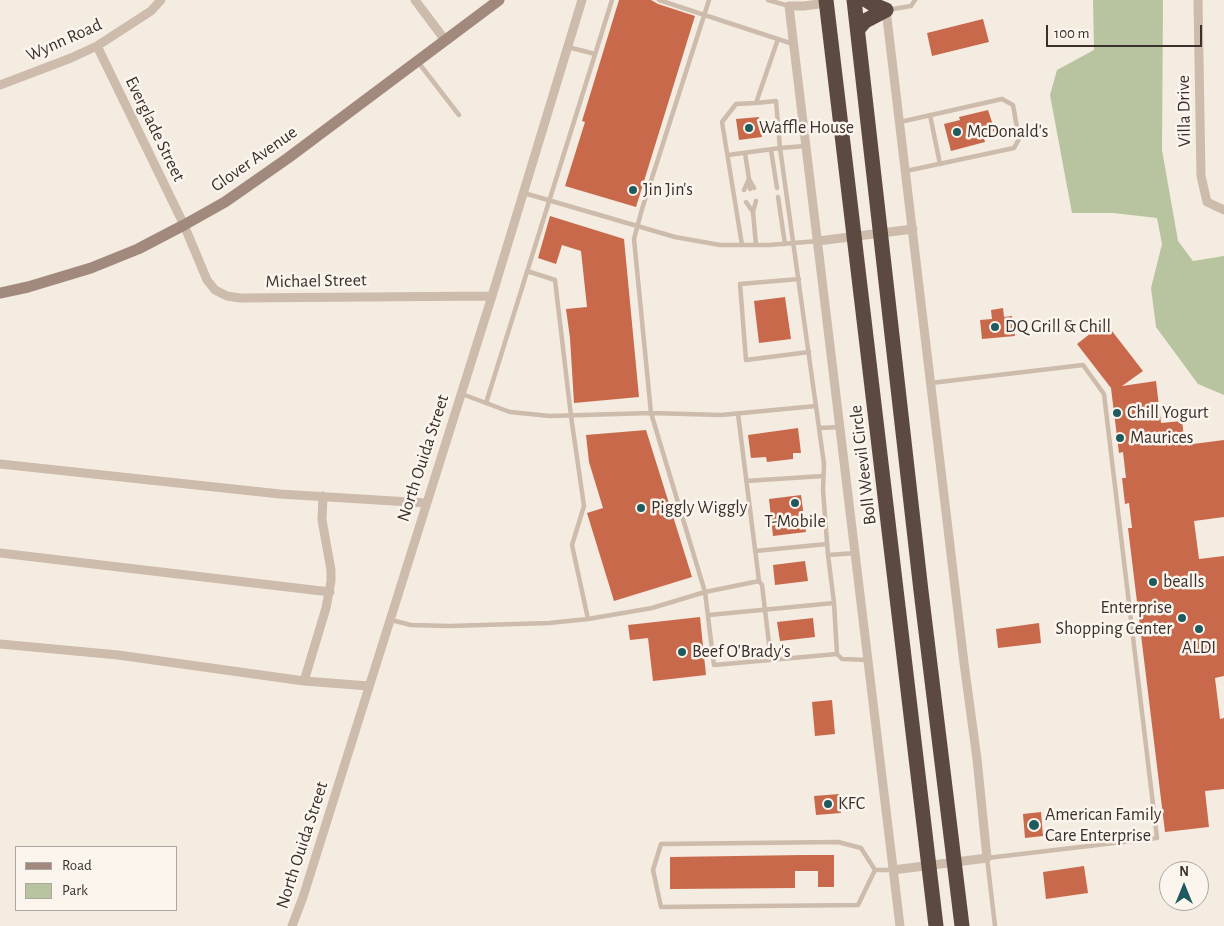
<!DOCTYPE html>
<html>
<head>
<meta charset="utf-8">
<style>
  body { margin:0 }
  #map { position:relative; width:1224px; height:926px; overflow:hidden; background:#f4ebe1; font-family:"Alegreya Sans",sans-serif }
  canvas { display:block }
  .legend { position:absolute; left:15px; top:846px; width:162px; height:65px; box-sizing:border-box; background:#fbf5ee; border:1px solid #aea6a0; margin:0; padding:6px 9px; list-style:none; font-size:15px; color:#3b302b }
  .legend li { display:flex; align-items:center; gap:10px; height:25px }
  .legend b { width:25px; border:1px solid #aea6a0 }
  .north { position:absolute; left:1159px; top:861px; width:50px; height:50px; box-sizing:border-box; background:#fbf5ee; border:1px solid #aea6a0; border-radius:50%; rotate:0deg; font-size:14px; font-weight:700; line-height:20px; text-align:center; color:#3b302b }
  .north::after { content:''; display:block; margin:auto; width:18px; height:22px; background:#1f5a5e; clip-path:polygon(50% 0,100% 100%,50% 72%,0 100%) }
  .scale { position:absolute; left:1046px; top:25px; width:156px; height:22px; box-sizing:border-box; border:2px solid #3b302b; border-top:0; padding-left:6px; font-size:15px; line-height:18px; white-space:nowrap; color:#3b302b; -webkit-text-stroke:4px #fbf5ee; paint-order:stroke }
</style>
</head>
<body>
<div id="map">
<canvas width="1224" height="926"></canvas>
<ul class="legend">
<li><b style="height:6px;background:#a18a7d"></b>Road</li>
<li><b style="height:14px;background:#b8c4a0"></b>Park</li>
</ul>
<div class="north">N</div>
<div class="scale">100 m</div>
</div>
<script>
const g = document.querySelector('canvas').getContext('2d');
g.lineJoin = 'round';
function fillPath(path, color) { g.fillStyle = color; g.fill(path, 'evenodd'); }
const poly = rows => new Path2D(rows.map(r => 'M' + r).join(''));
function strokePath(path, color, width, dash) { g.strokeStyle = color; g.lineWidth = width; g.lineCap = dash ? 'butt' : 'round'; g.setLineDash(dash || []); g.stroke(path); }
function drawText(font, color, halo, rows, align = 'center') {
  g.font = font + ' "Alegreya Sans",sans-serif'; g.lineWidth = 5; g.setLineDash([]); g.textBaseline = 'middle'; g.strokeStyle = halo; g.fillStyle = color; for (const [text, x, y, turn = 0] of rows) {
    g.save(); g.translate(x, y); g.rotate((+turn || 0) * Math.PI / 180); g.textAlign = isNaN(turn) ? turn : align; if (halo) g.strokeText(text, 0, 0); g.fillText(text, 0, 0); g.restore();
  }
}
const green = poly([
  [1093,0,1163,0,1162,150,1178,241,1193,261,1224,256,1224,395,1198,384,1156,327,1151,288,1162,244,1157,218,1113,213,1072,213,1050,95,1057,70,1094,50]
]);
const building = poly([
  [619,0,651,0,658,4,695,16,636,207,565,186,585,122,582,121],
  [983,19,989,42,932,56,927,33],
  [988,110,995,131,983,134,985,142,951,151,944,124,960,120,959,117],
  [759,117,762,137,739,140,736,119],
  [550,216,624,239,639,397,574,403,570,338,566,309,587,307,581,251,562,245,556,264,538,258],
  [785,297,791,339,759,343,754,301],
  [1003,308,1004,317,1012,316,1015,336,982,339,980,320,992,319,991,310],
  [1105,322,1143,371,1122,386,1156,381,1161,423,1182,421,1185,445,1224,440,1224,517,1194,521,1199,559,1224,556,1224,676,1215,678,1220,719,1224,718,1224,789,1205,791,1209,827,1165,832,1128,528,1132,528,1129,503,1125,504,1122,478,1126,478,1123,452,1119,453,1111,388,1077,344],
  [798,428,801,453,793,453,793,459,767,462,766,457,751,458,748,435],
  [646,430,692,577,614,601,587,513,603,508,589,462,586,435],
  [801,495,806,532,773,536,769,499],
  [805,561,808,581,775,585,773,565],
  [700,617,706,675,653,681,648,638,630,640,628,625],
  [813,618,815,637,780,641,777,622],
  [1039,623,1041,643,998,648,996,629],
  [832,700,835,734,815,736,812,702],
  [839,794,841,813,816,815,814,796],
  [1041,812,1043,836,1025,838,1023,814],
  [803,855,834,855,834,887,818,887,818,871,795,871,795,888,670,889,670,857],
  [1084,866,1088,893,1046,899,1043,872]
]);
const lane = poly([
  [659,0,793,44],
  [709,0,642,209,634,239,651,413,705,592,714,665,837,654],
  [768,0,789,6],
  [887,10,911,6,915,0],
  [568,47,595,54],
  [418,62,459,115],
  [930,115,940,164],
  [900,122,1002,99,1013,105,1019,139,1014,148,906,171],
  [805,146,780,148,824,464,823,490,828,555,834,603,837,654,842,659,868,660],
  [771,150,777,188],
  [728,155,780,148,776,101,756,103],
  [749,179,754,188],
  [749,180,750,189],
  [744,190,749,179,745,153],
  [524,193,675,237,720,245,769,245,818,241],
  [778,197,785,244],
  [746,202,753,212,756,245],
  [753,212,756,201],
  [742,245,722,122,736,104,756,103,778,39],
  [527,271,555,280,571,416,584,506,572,545,588,619],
  [799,279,740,284,746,360,809,352],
  [931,383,1083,365,1104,394,1157,838,987,858,995,926],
  [462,394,510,412,550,416,651,413,721,415,816,406],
  [486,403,612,0],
  [738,414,759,581],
  [819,428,840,427],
  [746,481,823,476],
  [755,551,827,544],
  [828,555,856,553],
  [709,615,834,603],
  [391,620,411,625,449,626,549,623,588,619,652,608,705,592,759,581,762,585,771,660],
  [875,870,858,905,661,907,653,870,661,844,838,842,861,848,875,870,893,870]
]);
const street = poly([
  [415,0,445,40],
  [1198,0,1201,176,1207,202,1224,210],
  [826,3,804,6,789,6,900,926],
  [886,10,964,663,977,759,987,858,893,870],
  [97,46,184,225,207,280,215,290,227,296,240,298,492,296],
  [0,85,71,58,97,46,151,11,161,0],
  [818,241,913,229],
  [0,464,280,494,426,503],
  [0,553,330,592],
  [0,644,118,655,304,681,369,686],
  [304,681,326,608,331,581,331,570,322,520,323,496],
  [292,926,303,897,492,296,582,0]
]);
const secondary = poly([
  [0,293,28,287,91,268,138,249,184,225,225,202,288,158,499,0]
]);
const highway = poly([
  [826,0,936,926],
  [854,0,921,591,962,926],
  [866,0,874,5,886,10],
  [858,29,865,21,886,10]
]);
const markers = [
  [749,128,5,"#1f5a5e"],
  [957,132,5,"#1f5a5e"],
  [633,190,5,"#1f5a5e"],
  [995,327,5,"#1f5a5e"],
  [1117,413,5,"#1f5a5e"],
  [1120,438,5,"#1f5a5e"],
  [795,503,5,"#1f5a5e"],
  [641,508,5,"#1f5a5e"],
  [1153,582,5,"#1f5a5e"],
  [1182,618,5,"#1f5a5e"],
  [1199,629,5,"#1f5a5e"],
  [682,652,5,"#1f5a5e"],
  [828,804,5,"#1f5a5e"],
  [1034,825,6,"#1f5a5e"]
];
const streetNames = [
  ["Wynn Road",64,40,-24],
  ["Villa Drive",1184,111,-91],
  ["Everglade Street",155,129,64],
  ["Glover Avenue",254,159,-35],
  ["Michael Street",316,281,-1],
  ["North Ouida Street",423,458,-72],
  ["Boll Weevil Circle",863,465,-97],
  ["North Ouida Street",302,845,-72]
];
const poiNames = [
  ["Waffle House",759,128],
  ["McDonald's",967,132],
  ["Jin Jin's",643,190],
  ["DQ Grill & Chill",1005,327],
  ["Chill Yogurt",1127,413],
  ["Maurices",1130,438],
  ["Piggly Wiggly",651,508],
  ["T-Mobile",795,522,"center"],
  ["bealls",1163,582],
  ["Enterprise",1172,608,"right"],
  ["Shopping Center",1172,629,"right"],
  ["ALDI",1199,648,"center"],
  ["Beef O'Brady's",692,652],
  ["KFC",838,804],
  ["American Family",1045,815],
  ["Care Enterprise",1045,836]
];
fillPath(green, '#b8c4a0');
fillPath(building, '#c8694b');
strokePath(lane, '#cdbbac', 4.5);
strokePath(street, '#cdbbac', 9);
strokePath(secondary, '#a18a7d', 11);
strokePath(highway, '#5c4a42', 15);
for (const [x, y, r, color] of markers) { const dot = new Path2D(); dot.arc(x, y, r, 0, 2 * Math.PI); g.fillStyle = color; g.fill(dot); strokePath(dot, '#fbf5ee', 2); }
drawText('18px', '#3b302b', '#fbf5ee', streetNames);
drawText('18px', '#3b302b', '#fbf5ee', poiNames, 'left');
</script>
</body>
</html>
